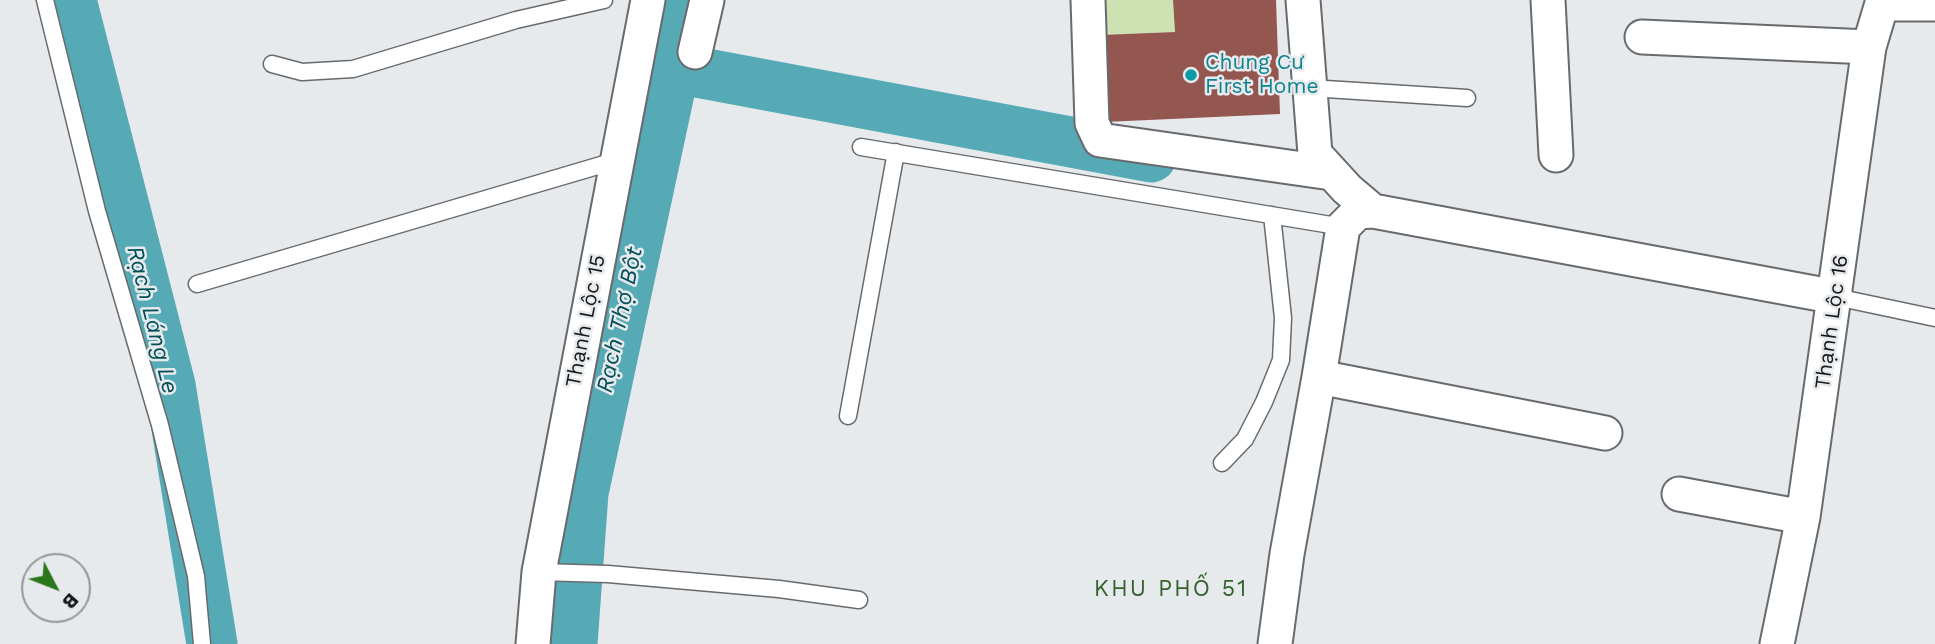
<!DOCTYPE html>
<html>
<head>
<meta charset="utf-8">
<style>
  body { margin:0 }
  #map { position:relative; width:1935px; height:644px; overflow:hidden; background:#e7eaed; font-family:"Work Sans",sans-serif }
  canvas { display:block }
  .north { position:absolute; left:21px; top:553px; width:70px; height:70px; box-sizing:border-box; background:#e7eaed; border:2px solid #949698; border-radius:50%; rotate:132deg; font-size:19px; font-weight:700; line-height:28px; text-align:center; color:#171819 }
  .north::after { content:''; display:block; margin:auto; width:24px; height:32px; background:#2b751b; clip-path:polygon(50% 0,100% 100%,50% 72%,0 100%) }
</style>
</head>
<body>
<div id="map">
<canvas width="1935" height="644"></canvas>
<div class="north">B</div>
</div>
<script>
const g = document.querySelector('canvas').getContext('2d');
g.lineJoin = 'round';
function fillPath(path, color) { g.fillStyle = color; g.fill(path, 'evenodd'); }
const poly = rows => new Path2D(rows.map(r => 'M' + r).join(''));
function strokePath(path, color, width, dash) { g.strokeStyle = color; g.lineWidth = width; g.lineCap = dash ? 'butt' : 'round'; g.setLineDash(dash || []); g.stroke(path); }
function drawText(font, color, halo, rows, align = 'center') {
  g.font = font + ' "Work Sans",sans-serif'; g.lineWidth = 5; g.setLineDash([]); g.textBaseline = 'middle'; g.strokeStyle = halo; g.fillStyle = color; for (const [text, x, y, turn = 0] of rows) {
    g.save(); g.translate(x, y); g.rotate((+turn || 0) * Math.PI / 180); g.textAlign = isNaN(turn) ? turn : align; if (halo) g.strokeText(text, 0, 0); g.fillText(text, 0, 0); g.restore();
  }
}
const green = poly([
  [1100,0,1173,0,1175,32,1101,35]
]);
const river = poly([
  [71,0,170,385,212,644],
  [675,68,1151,157],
  [572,644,583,493,689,0]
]);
const building = poly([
  [1173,0,1276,0,1280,114,1105,122,1101,35,1175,32]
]);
const service = poly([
  [45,0,97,211,160,425,196,576,202,644],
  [272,64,302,72,353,69,516,20,604,0],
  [1310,88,1467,98],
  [861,147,1343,227],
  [197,284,618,160],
  [1836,297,1935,318],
  [848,416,896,152],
  [1222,463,1245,439,1264,402,1281,360,1283,318,1272,215],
  [539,572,608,574,779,589,859,600]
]);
const minor = poly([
  [1088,0,1092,123,1100,140,1331,173],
  [1303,0,1315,154,1347,189,1373,211,1836,297],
  [1548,0,1556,155],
  [1883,4,1935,4],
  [1642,37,1869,47],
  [695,52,707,0],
  [1373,211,1358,212,1343,227,1319,377,1605,433],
  [1679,494,1803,517],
  [533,644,539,572,648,0],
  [1275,644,1287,554,1319,377],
  [1777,644,1803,517,1869,47,1883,0]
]);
const markers = [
  [1191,75,7,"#0f9aa8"]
];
const cultureNames = [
  ["Chung Cư",1205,63],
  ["First Home",1205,87]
];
const streetNames = [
  ["Thạnh Lộc 15",586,321,-79],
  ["Thạnh Lộc 16",1832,322,-82]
];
const waterNames = [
  ["Rạch Láng Le",152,320,76],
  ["Rạch Thợ Bột",620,320,-78]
];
const neighbourhoodNames = [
  ["KHU PHỐ 51",1171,589]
];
fillPath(green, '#cee1b2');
strokePath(river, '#56aab6', 51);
fillPath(building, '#94574f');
strokePath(service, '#686a6d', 19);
strokePath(minor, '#686a6d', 37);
strokePath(service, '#fff', 16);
strokePath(minor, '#fff', 33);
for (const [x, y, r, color] of markers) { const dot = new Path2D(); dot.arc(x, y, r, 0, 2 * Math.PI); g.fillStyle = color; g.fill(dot); strokePath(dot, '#e7eaed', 2.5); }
drawText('21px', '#0d838f', '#e7eaed', cultureNames, 'left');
drawText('21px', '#171819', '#e7eaed', streetNames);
drawText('italic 23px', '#004e57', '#e7eaed', waterNames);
g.letterSpacing = '2px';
drawText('23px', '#33622a', '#e7eaed', neighbourhoodNames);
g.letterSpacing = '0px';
</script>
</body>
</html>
